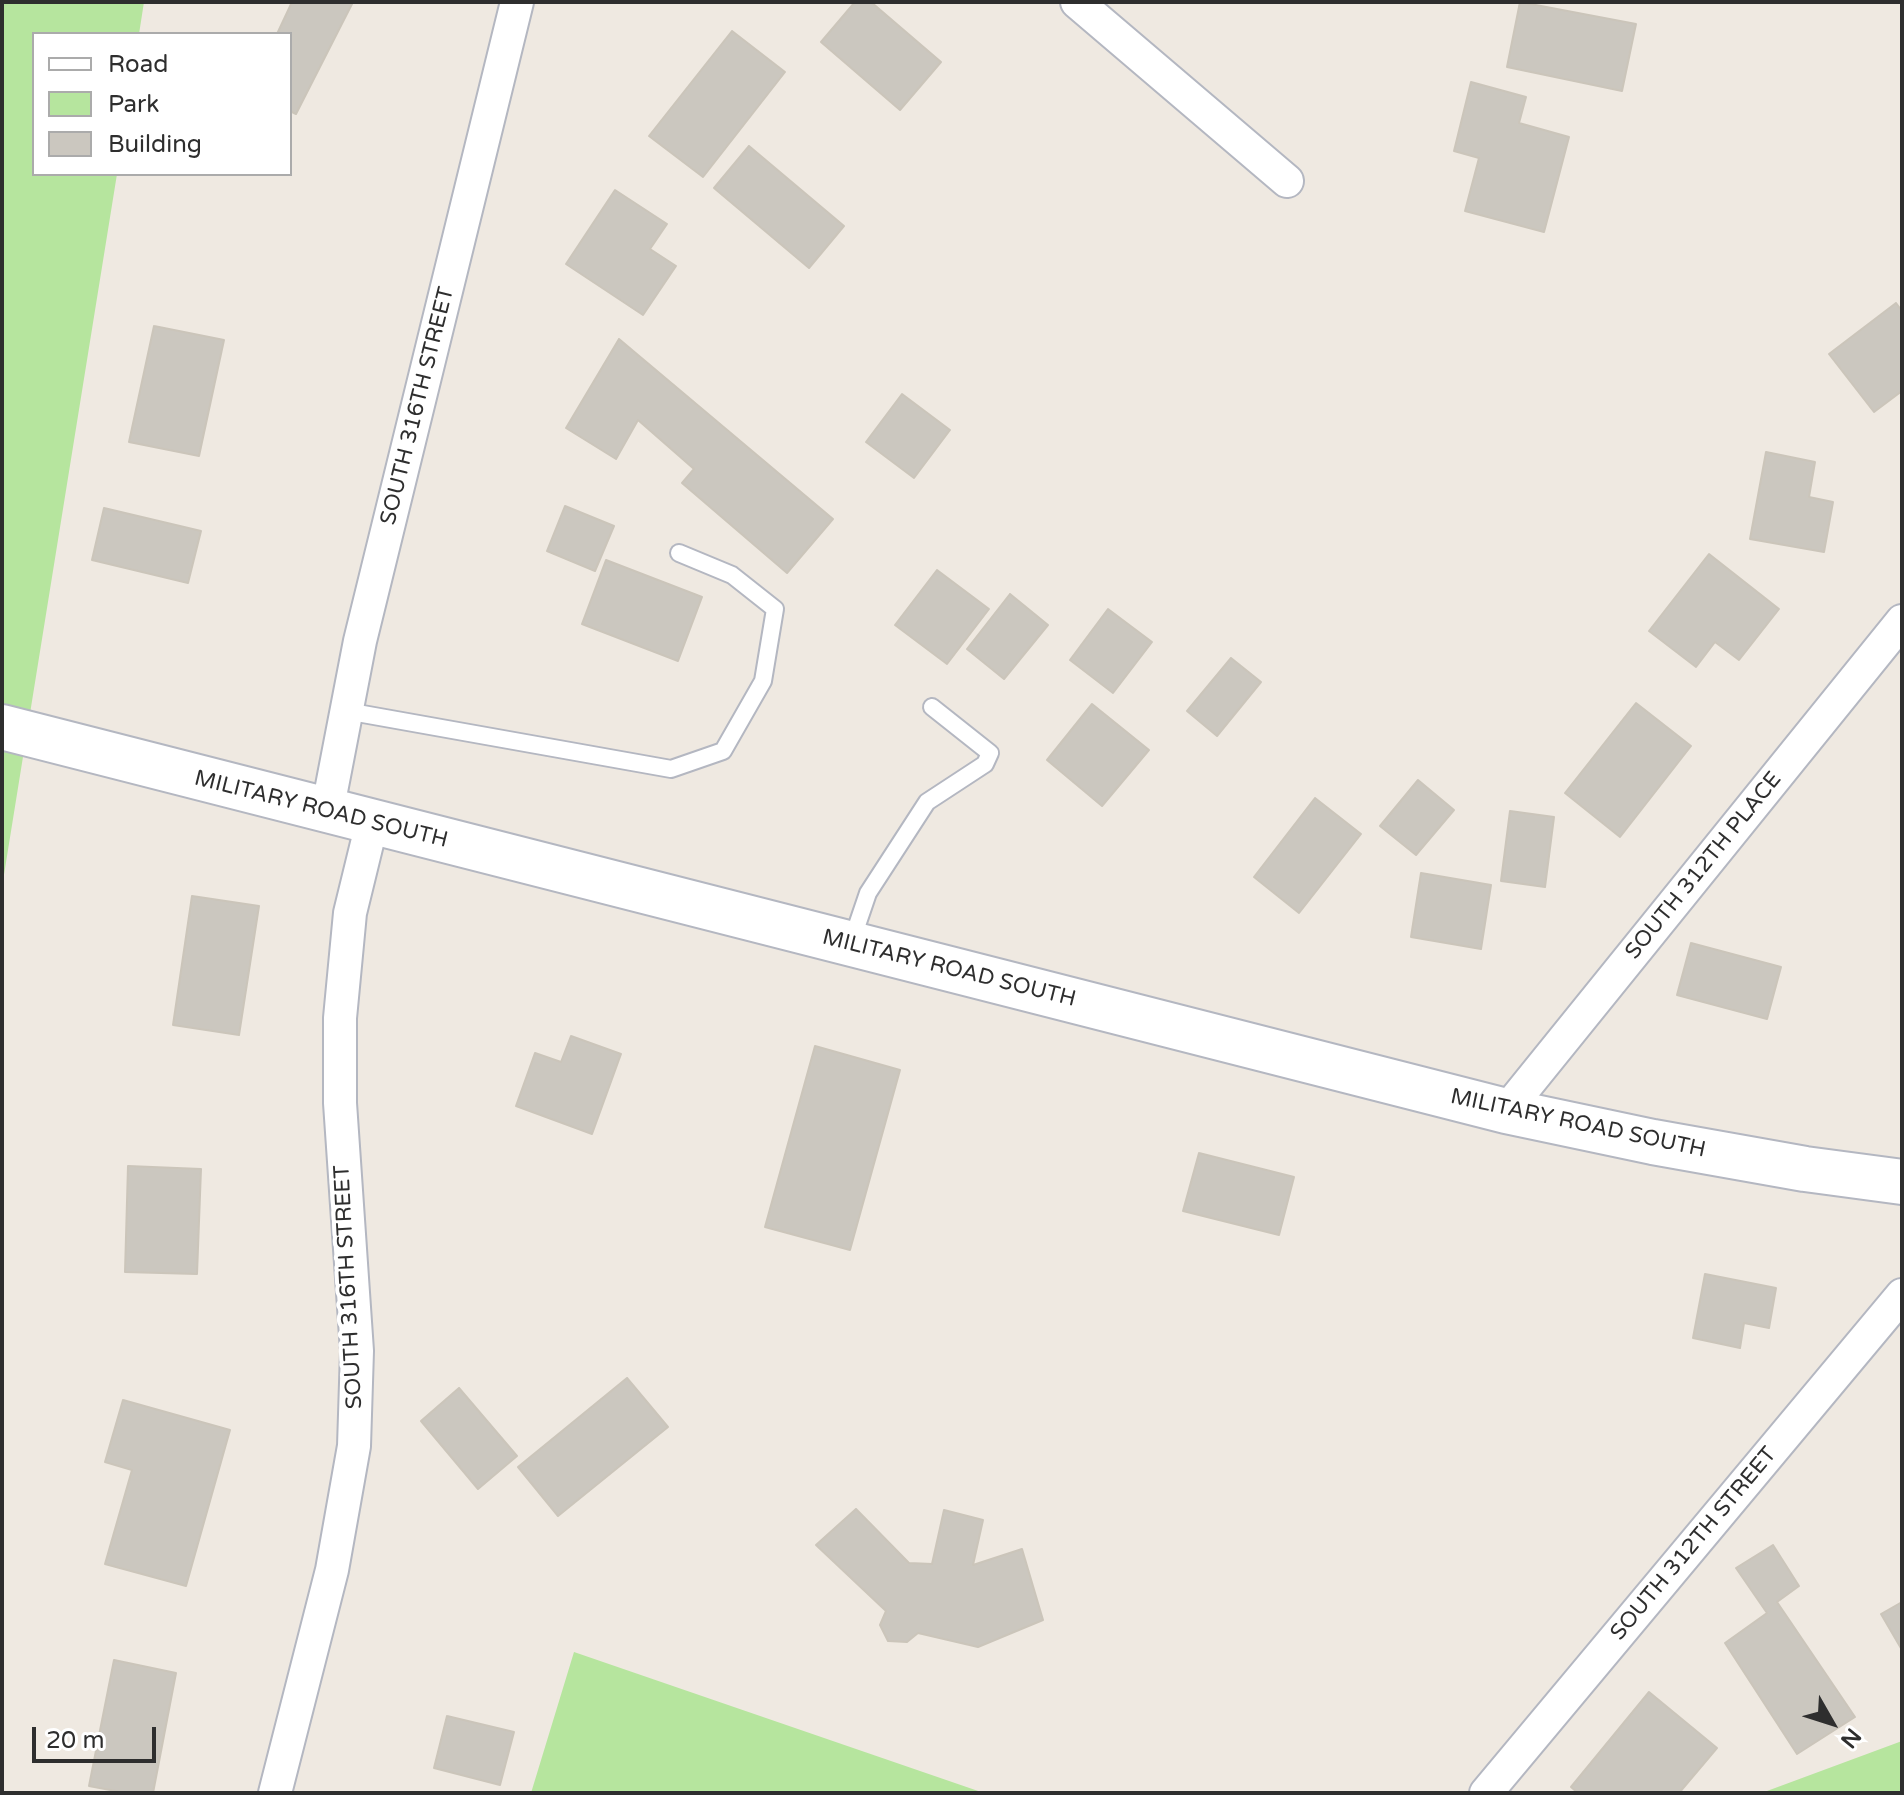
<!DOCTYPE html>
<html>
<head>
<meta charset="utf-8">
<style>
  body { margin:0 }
  #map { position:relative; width:1904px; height:1795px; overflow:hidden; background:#efe9e1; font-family:"Varela Round",sans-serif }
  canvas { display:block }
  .frame { position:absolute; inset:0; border:4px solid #2e2e2e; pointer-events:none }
  .legend { position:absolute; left:32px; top:32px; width:260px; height:144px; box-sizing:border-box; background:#fff; border:2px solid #ababab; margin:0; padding:10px 14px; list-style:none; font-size:24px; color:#2e2e2e }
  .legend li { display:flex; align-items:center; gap:16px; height:40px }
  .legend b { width:40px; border:2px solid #ababab }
  .north { position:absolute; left:1792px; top:1683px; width:80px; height:80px; -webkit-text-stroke:6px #fff; paint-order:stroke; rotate:129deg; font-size:22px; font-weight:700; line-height:32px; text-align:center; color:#2e2e2e }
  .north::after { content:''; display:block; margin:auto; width:28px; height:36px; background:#2e2e2e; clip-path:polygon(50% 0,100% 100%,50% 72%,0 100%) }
  .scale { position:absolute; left:32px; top:1727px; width:124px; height:36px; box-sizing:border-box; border:4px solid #2e2e2e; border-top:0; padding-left:10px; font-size:24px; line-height:28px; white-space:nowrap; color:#2e2e2e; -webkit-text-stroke:6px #fff; paint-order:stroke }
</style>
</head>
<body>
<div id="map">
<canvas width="1904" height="1795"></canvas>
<div class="frame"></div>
<ul class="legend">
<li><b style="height:10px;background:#fff"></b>Road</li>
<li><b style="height:22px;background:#b6e59e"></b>Park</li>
<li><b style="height:22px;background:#cbc7bf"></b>Building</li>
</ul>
<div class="north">N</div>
<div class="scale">20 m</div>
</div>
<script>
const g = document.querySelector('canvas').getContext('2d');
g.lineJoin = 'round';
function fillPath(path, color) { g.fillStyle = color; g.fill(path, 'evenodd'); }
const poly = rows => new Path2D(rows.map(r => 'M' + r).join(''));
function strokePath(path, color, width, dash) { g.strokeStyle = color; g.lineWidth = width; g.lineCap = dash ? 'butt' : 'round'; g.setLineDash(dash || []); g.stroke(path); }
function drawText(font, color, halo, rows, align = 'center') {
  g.font = font + ' "Varela Round",sans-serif'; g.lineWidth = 8; g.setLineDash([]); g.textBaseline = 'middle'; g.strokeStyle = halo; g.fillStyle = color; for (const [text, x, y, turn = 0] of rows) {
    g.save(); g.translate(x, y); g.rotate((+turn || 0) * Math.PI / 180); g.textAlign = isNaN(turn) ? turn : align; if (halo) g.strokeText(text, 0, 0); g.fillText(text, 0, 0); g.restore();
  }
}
const green = poly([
  [2,2,144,2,139,34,34,34,34,174,117,174,2,887],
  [574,1652,984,1793,531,1793],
  [1902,1741,1902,1793,1765,1793,1767,1791]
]);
const building = poly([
  [292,2,353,2,296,114,290,111,290,34,277,34,292,2],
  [855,2,871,2,941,62,900,110,821,42,855,2],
  [1520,2,1636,24,1622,91,1507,67,1520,2],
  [732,31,785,72,703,177,649,136,732,31],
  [1471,82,1526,97,1519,123,1569,137,1544,232,1465,211,1479,158,1454,151,1471,82],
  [749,146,844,226,809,268,714,188,749,146],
  [615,190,667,224,650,249,676,266,643,315,566,264,615,190],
  [1896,303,1902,311,1902,391,1874,412,1829,354,1896,303],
  [154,326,224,340,199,456,129,442,154,326],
  [619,339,833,519,787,573,682,483,694,469,638,420,616,459,566,428,619,339],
  [902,394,950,430,914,478,866,442,902,394],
  [1766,452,1815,462,1809,497,1833,502,1824,552,1750,539,1766,452],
  [565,506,614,526,595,571,547,551,565,506],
  [104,508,201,531,188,583,92,560,104,508],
  [1709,554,1779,609,1739,660,1715,642,1696,667,1649,631,1709,554],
  [606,560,702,597,678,661,582,624,606,560],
  [937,570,989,609,947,664,895,625,937,570],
  [1010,594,1048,625,1004,679,967,649,1010,594],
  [1108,609,1152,642,1113,693,1070,660,1108,609],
  [1231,658,1261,682,1217,736,1187,711,1231,658],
  [1636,703,1691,746,1620,837,1565,793,1636,703],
  [1092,704,1149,750,1102,806,1047,760,1092,704],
  [1418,780,1454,810,1416,855,1380,826,1418,780],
  [1315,798,1361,834,1299,913,1254,877,1315,798],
  [1510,811,1554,817,1545,887,1501,881,1510,811],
  [1421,873,1491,885,1481,949,1411,937,1421,873],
  [192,896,259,906,239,1035,173,1025,192,896],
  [1691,943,1781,967,1767,1019,1677,995,1691,943],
  [571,1036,621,1054,592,1134,516,1106,535,1053,561,1062,571,1036],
  [815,1046,900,1070,850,1250,765,1227,815,1046],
  [1199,1153,1294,1177,1279,1235,1183,1211,1199,1153],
  [128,1166,201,1169,197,1274,125,1272,128,1166],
  [1705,1274,1776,1288,1769,1328,1744,1323,1740,1348,1693,1338,1705,1274],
  [627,1378,668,1427,558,1516,518,1467,627,1378],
  [459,1388,517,1456,478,1489,421,1421,459,1388],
  [123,1400,230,1430,186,1586,105,1564,132,1470,105,1462,123,1400],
  [856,1509,909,1563,932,1564,944,1510,983,1520,973,1565,1022,1549,1043,1620,978,1647,918,1633,907,1642,888,1641,880,1625,886,1611,816,1545,856,1509],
  [1773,1545,1799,1586,1777,1602,1855,1717,1797,1754,1725,1643,1767,1613,1736,1568,1773,1545],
  [1902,1602,1902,1650,1881,1614,1902,1602],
  [114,1660,176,1673,153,1793,126,1793,89,1786,114,1660],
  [1649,1692,1717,1748,1679,1793,1578,1793,1571,1787,1649,1692],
  [447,1716,514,1732,500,1785,434,1768,447,1716]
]);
const lane = poly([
  [346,711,671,769,723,751,763,681,775,609,732,575,679,553],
  [851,943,868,893,927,802,985,764,990,753,932,707]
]);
const street = poly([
  [1077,2,1287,181],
  [327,812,360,641,517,2],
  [1506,1111,1902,621],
  [275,1793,332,1570,354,1446,357,1351,340,1103,340,1018,350,913,372,823],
  [1486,1793,1902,1295]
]);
const secondary = poly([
  [2,727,1506,1111,1653,1142,1805,1169,1902,1182]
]);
const streetNames = [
  ["SOUTH 316TH STREET",418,406,-76],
  ["MILITARY ROAD SOUTH",321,810,14],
  ["SOUTH 312TH PLACE",1704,866,-51],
  ["MILITARY ROAD SOUTH",949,969,14],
  ["MILITARY ROAD SOUTH",1578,1124,12],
  ["SOUTH 316TH STREET",349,1287,-93],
  ["SOUTH 312TH STREET",1694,1544,-50]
];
fillPath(green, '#b6e59e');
fillPath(building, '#cbc7bf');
strokePath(building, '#cbc5ba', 2);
strokePath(lane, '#b4b7c1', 20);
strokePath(street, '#b4b7c1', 36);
strokePath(secondary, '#b4b7c1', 48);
strokePath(lane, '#fff', 16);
strokePath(street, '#fff', 32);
strokePath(secondary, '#fff', 44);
drawText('22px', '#2e2e2e', '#fff', streetNames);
</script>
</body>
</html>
